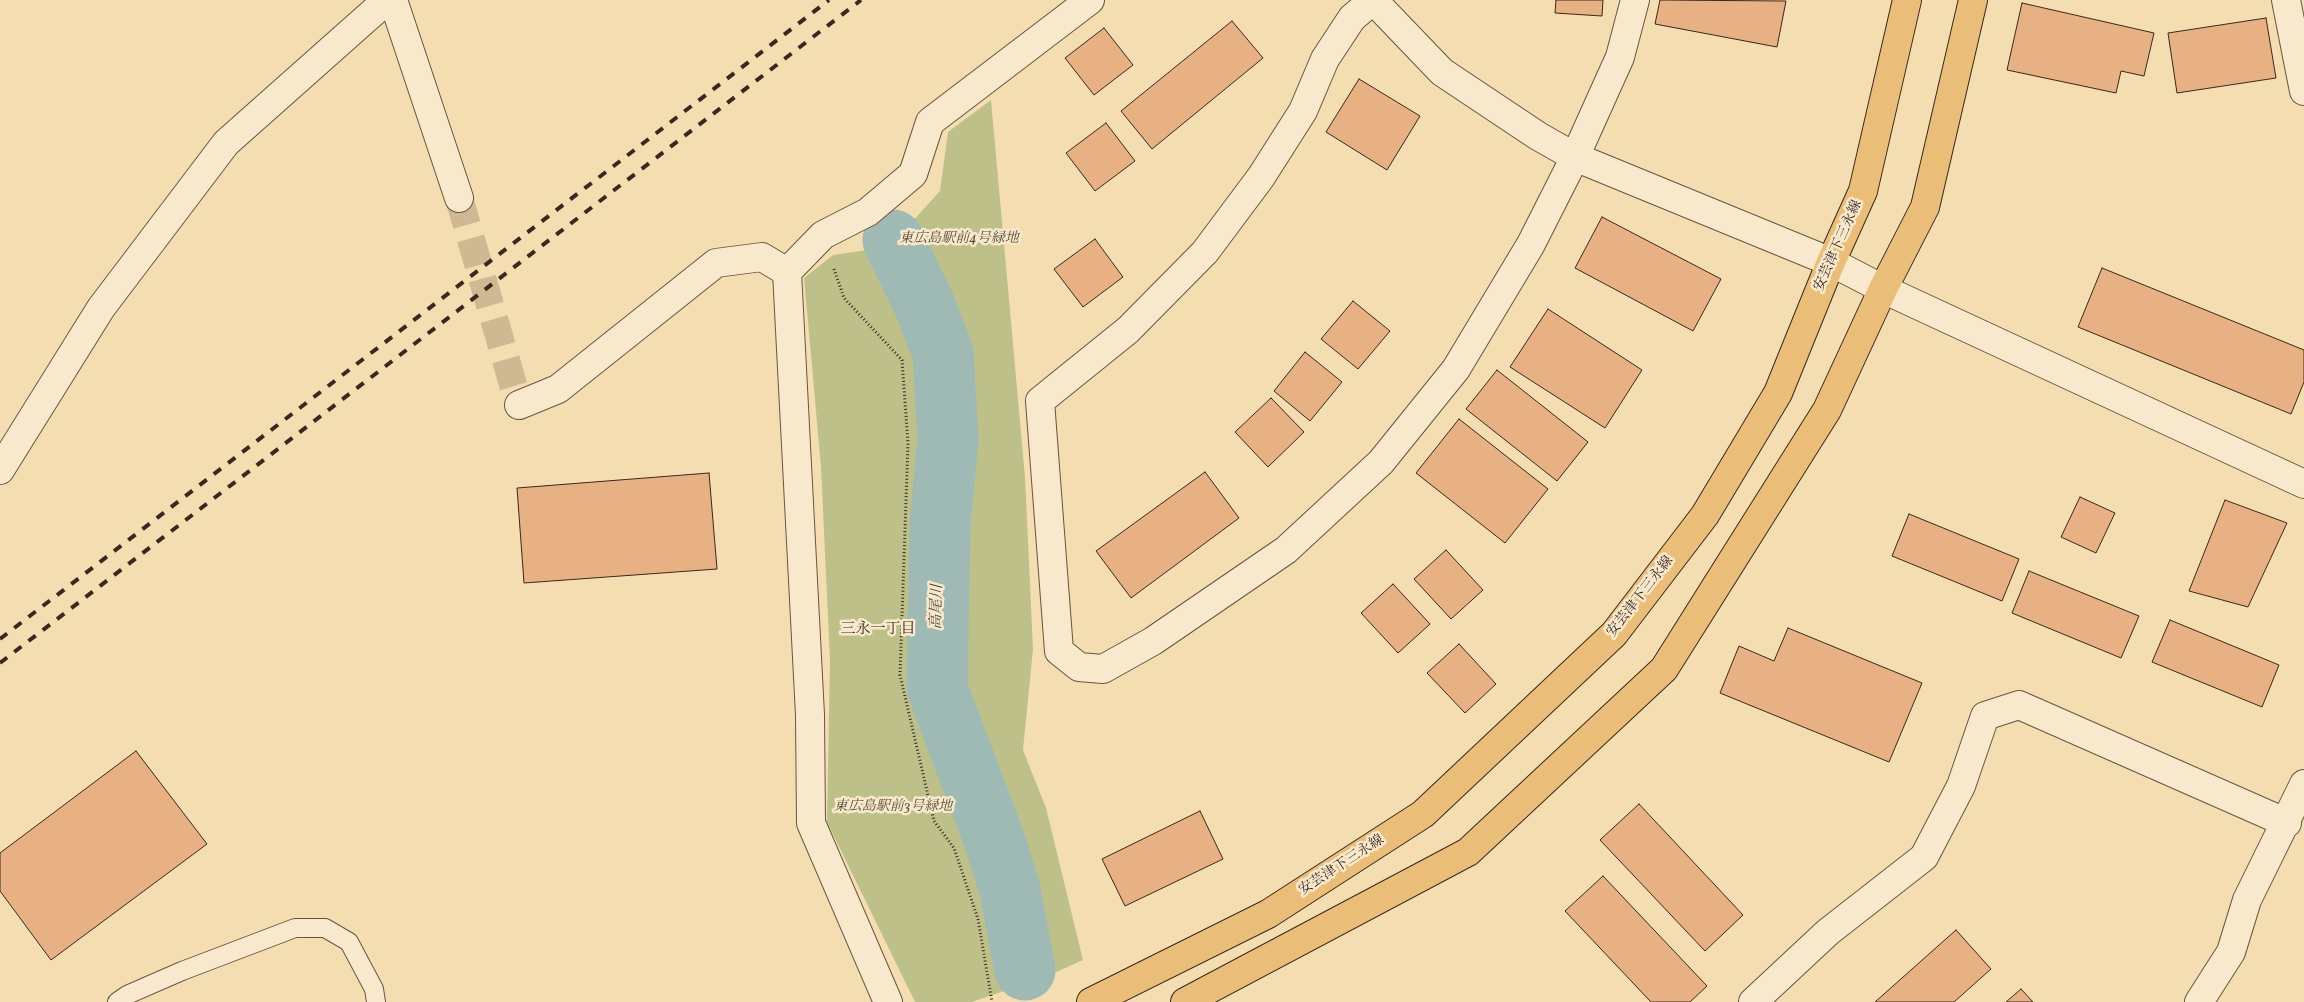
<!DOCTYPE html>
<html>
<head>
<meta charset="utf-8">
<style>
  body { margin:0 }
  canvas { display:block; background:#f4ddb0 }
</style>
</head>
<body>
<canvas width="2304" height="1002"></canvas>
<script>
const g = document.querySelector('canvas').getContext('2d');
g.lineJoin = 'round';
function fillPath(path, color) { g.fillStyle = color; g.fill(path, 'evenodd'); }
const poly = rows => new Path2D(rows.map(r => 'M' + r).join(''));
function strokePath(path, color, width, dash) { g.strokeStyle = color; g.lineWidth = width; g.lineCap = dash ? 'butt' : 'round'; g.setLineDash(dash || []); g.stroke(path); }
function drawText(font, color, halo, rows, align = 'center') {
  g.font = font + ' Vollkorn,"Noto Serif JP",serif'; g.lineWidth = 5; g.setLineDash([]); g.textBaseline = 'middle'; g.strokeStyle = halo; g.fillStyle = color; for (const [text, x, y, turn = 0] of rows) {
    g.save(); g.translate(x, y); g.rotate((+turn || 0) * Math.PI / 180); g.textAlign = isNaN(turn) ? turn : align; if (halo) g.strokeText(text, 0, 0); g.fillText(text, 0, 0); g.restore();
  }
}
const green = poly([
  [991,100,1025,477,1033,649,1023,750,1046,808,1083,960,1041,979,1026,883,992,799,961,702,953,666,962,498,960,345,937,283,900,235,940,191,948,132],
  [881,248,922,338,930,442,927,516,925,693,949,773,1001,894,1015,987,972,1002,915,1002,827,822,830,661,821,467,804,278,833,255]
]);
const river = poly([
  [893,240,925,306,943,353,948,440,940,524,937,688,994,839,1010,890,1025,970]
]);
const building = poly([
  [1556,0,1603,0,1602,16,1555,13,1556,0],
  [1660,0,1786,1,1777,47,1655,24,1660,0],
  [2022,3,2154,33,2144,76,2121,71,2116,93,2007,70,2022,3],
  [2266,18,2276,78,2177,93,2168,33,2266,18],
  [1232,21,1263,58,1152,149,1121,111,1232,21],
  [1104,28,1133,65,1094,95,1065,58,1104,28],
  [1359,79,1420,116,1387,170,1326,132,1359,79],
  [1106,123,1135,161,1095,191,1066,153,1106,123],
  [1602,217,1721,279,1693,331,1575,268,1602,217],
  [1095,239,1123,277,1083,307,1054,269,1095,239],
  [2102,268,2304,350,2304,382,2291,414,2078,327,2102,268],
  [1353,301,1390,331,1358,369,1321,339,1353,301],
  [1548,309,1642,370,1605,428,1510,367,1548,309],
  [1305,352,1342,382,1310,421,1274,391,1305,352],
  [1497,370,1588,442,1557,481,1466,409,1497,370],
  [1271,398,1304,432,1268,467,1235,432,1271,398],
  [1459,419,1548,489,1505,543,1416,473,1459,419],
  [1205,472,1239,518,1131,598,1096,551,1205,472],
  [709,473,717,569,524,583,517,488,709,473],
  [2080,497,2115,513,2096,553,2061,537,2080,497],
  [2225,500,2287,523,2248,607,2189,591,2225,500],
  [1909,514,2019,559,2002,601,1892,556,1909,514],
  [1446,550,1483,590,1451,619,1414,579,1446,550],
  [2029,571,2139,616,2121,658,2012,613,2029,571],
  [1393,584,1430,624,1398,653,1361,613,1393,584],
  [2170,620,2279,665,2262,707,2152,662,2170,620],
  [1788,628,1922,683,1889,762,1720,693,1739,646,1774,661,1788,628],
  [1459,644,1496,684,1465,713,1427,673,1459,644],
  [136,751,207,844,51,960,0,891,0,853,136,751],
  [1639,804,1743,915,1705,951,1600,840,1639,804],
  [1200,811,1223,859,1125,906,1102,859,1200,811],
  [1603,876,1707,986,1690,1002,1651,1002,1565,911,1603,876],
  [1956,930,1991,969,1954,1002,1875,1002,1956,930],
  [2021,989,2033,1002,2006,1002,2021,989]
]);
const minorTunnel = poly([
  [459,198,519,405]
]);
const path = poly([
  [834,269,844,298,902,360,908,443,900,675,934,821,954,848,978,919,992,1002]
]);
const service = poly([
  [117,1002,127,995,182,971,295,928,325,928,349,942,374,989,376,1002]
]);
const minor = poly([
  [393,0,459,198],
  [1373,0,1352,18,1325,59,1303,111,1261,177,1205,252,1128,330,1040,401,1059,651,1079,667,1103,669,1153,641,1286,550,1381,462,1456,369,1531,244,1575,157,1620,57,1635,0],
  [1373,0,1442,72,1538,136,1575,157,1831,262],
  [2286,0,2304,91],
  [519,405,558,389,716,263,762,257,787,272],
  [0,470,101,308,226,143,387,0],
  [888,1002,811,823,810,715,787,272,823,235,868,212,913,174,930,122,1090,0],
  [1753,1002,1828,932,1924,857,1961,786,1985,716,2019,705,2287,823]
]);
const tertiary = poly([
  [1831,262,1883,289,2304,484],
  [2199,1002,2231,952,2247,900,2304,784]
]);
const primary = poly([
  [1091,1002,1268,914,1423,814,1614,634,1705,515,1778,393,1831,262,1863,191,1907,0],
  [1185,1002,1468,852,1664,669,1827,410,1883,289,1925,207,1973,0]
]);
const rail = poly([
  [0,639,829,0],
  [0,663,861,0]
]);
const parkNames = [
  ["東広島駅前4号緑地",959,239],
  ["東広島駅前3号緑地",893,807]
];
const streetNames = [
  ["安芸津下三永線",1839,246,-66],
  ["安芸津下三永線",1641,597,-52],
  ["安芸津下三永線",1342,866,-33]
];
const waterNames = [
  ["高尾川",938,607,-89]
];
const neighbourhoodNames = [
  ["三永一丁目",878,630]
];
fillPath(green, '#bec08a');
strokePath(river, '#9fbab4', 61);
fillPath(building, '#e7b184');
strokePath(building, '#3a271f', 1);
strokePath(minorTunnel, '#cfb993', 28, [28, 14]);
strokePath(service, '#685443', 20);
strokePath(minor, '#685443', 30);
strokePath(tertiary, '#685443', 30);
strokePath(primary, '#3a271f', 30);
strokePath(path, '#3a271f', 3, [1, 2.5]);
strokePath(service, '#f8e9cc', 18);
strokePath(minor, '#f8e9cc', 28);
strokePath(tertiary, '#f8e9cc', 28);
strokePath(primary, '#eabe78', 28);
strokePath(rail, '#3a271f', 4, [9, 9]);
drawText('italic 14px', '#5b4d3a', '#f8e9cc', parkNames);
drawText('14px', '#3a271f', '#f8e9cc', streetNames);
drawText('italic 15px', '#534c44', '#f8e9cc', waterNames);
drawText('15px', '#3a271f', '#f8e9cc', neighbourhoodNames);
</script>
</body>
</html>
